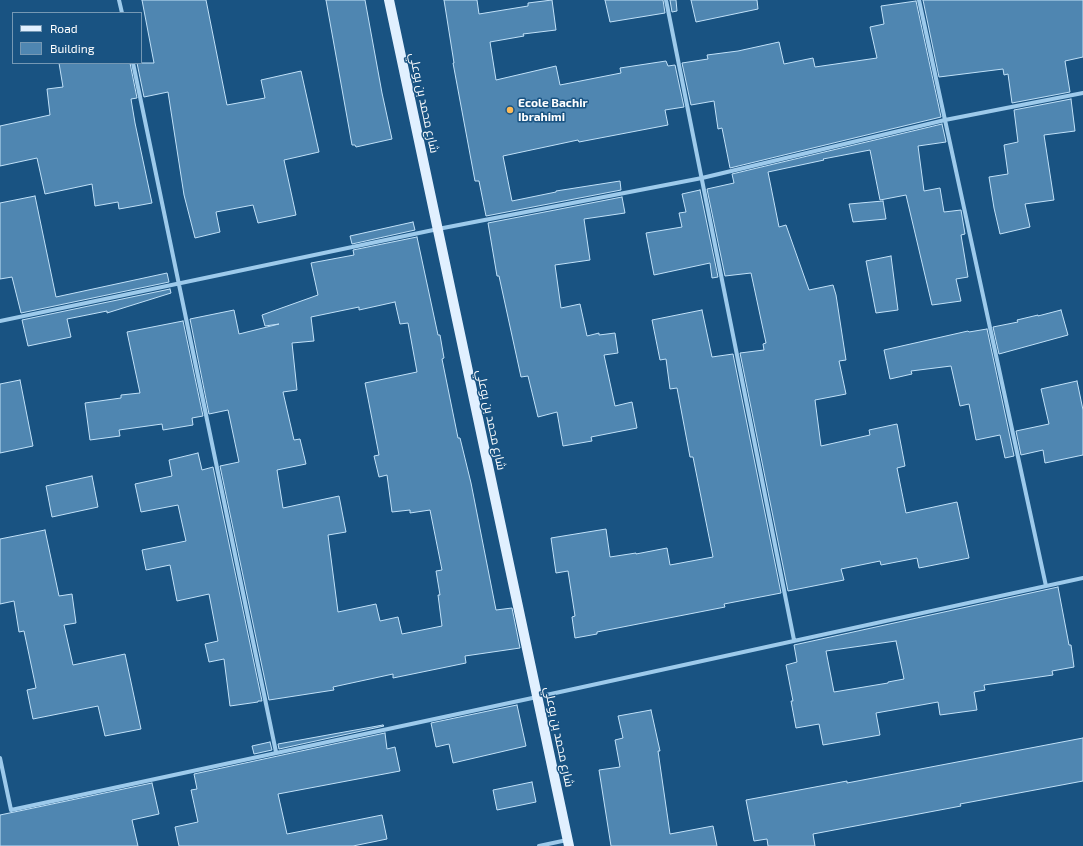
<!DOCTYPE html>
<html>
<head>
<meta charset="utf-8">
<style>
  body { margin:0 }
  #map { position:relative; width:1083px; height:846px; overflow:hidden; background:#195382; font-family:"Exo 2",sans-serif }
  canvas { display:block }
  .legend { position:absolute; left:12px; top:12px; width:130px; height:52px; box-sizing:border-box; background:#195382; border:1px solid #7598b4; margin:0; padding:5px 7px; list-style:none; font-size:12px; color:#fff }
  .legend li { display:flex; align-items:center; gap:8px; height:20px }
  .legend b { width:20px; border:1px solid #7598b4 }
</style>
</head>
<body>
<div id="map">
<canvas width="1083" height="846"></canvas>
<ul class="legend">
<li><b style="height:5px;background:#e1f0ff"></b>Road</li>
<li><b style="height:11px;background:#4f86b1"></b>Building</li>
</ul>
</div>
<script>
const g = document.querySelector('canvas').getContext('2d');
g.lineJoin = 'round';
function fillPath(path, color) { g.fillStyle = color; g.fill(path, 'evenodd'); }
const poly = rows => new Path2D(rows.map(r => 'M' + r).join(''));
function strokePath(path, color, width, dash) { g.strokeStyle = color; g.lineWidth = width; g.lineCap = dash ? 'butt' : 'round'; g.setLineDash(dash || []); g.stroke(path); }
function drawText(font, color, halo, rows, align = 'center') {
  g.font = font + ' "Exo 2",Cairo,sans-serif'; g.lineWidth = 3; g.setLineDash([]); g.textBaseline = 'middle'; g.strokeStyle = halo; g.fillStyle = color; for (const [text, x, y, turn = 0] of rows) {
    g.save(); g.translate(x, y); g.rotate((+turn || 0) * Math.PI / 180); g.textAlign = isNaN(turn) ? turn : align; if (halo) g.strokeText(text, 0, 0); g.fillText(text, 0, 0); g.restore();
  }
}
const building = poly([
  [142,0,206,0,227,105,265,98,261,80,301,71,319,152,284,160,296,215,258,223,253,205,216,212,220,232,195,238,184,195,168,92,144,97,137,63,154,63,142,0],
  [326,0,365,0,382,93,392,139,356,147,355,145,352,145,326,0],
  [444,0,477,0,479,14,528,6,528,3,552,0,556,30,523,34,524,36,490,42,496,80,556,66,560,85,621,73,620,68,666,61,668,66,675,65,684,107,665,110,668,125,579,142,578,140,503,156,512,201,556,192,556,191,620,181,621,190,486,216,479,181,475,181,453,63,454,63,444,0],
  [605,0,663,0,665,13,610,22,605,0],
  [670,0,676,0,677,11,672,12,670,0],
  [691,0,757,0,758,9,696,22,691,0],
  [923,0,1083,0,1083,57,1065,61,1070,92,1012,103,1008,74,1004,75,1003,69,939,77,923,0],
  [916,1,941,117,730,168,722,128,718,129,714,101,691,105,682,63,708,59,707,55,738,51,779,42,784,64,813,58,815,67,877,58,870,27,884,24,881,6,916,1],
  [59,63,130,63,137,98,131,99,135,123,152,203,119,209,118,202,95,206,92,184,45,194,37,158,0,166,0,126,50,115,47,89,63,87,59,63],
  [1071,99,1075,131,1044,135,1054,200,1025,204,1030,227,1000,234,994,208,989,177,1008,174,1004,145,1018,142,1014,110,1071,99],
  [942,124,946,142,918,146,924,191,940,188,944,212,961,210,965,234,961,235,968,277,956,279,961,301,932,305,906,195,880,200,870,150,823,159,824,160,768,172,779,227,786,225,809,290,833,285,836,295,846,360,839,361,846,394,815,400,821,446,870,435,869,430,897,424,905,466,897,468,906,513,957,502,969,558,919,568,917,558,881,565,880,561,841,569,844,580,788,591,740,353,764,350,763,344,766,343,751,273,725,276,707,189,734,183,732,174,942,124],
  [700,190,718,277,712,278,710,263,654,275,646,233,682,227,679,213,686,212,682,194,700,190],
  [35,196,56,297,167,273,169,282,21,313,12,277,0,279,0,203,35,196],
  [622,197,625,213,584,219,590,260,555,265,561,308,580,304,587,336,599,333,599,335,615,333,618,353,604,355,615,406,632,402,637,428,591,437,592,441,563,446,557,412,538,417,528,376,521,377,499,276,497,276,488,223,622,197],
  [883,201,886,219,853,222,849,204,883,201],
  [413,222,415,230,352,244,350,236,413,222],
  [417,237,438,335,440,335,444,358,442,359,458,438,460,438,471,483,496,610,512,608,520,648,465,656,466,663,393,678,393,674,333,687,334,690,269,700,220,466,239,462,228,410,209,414,190,319,234,310,239,334,279,324,265,326,262,315,318,295,311,263,354,255,353,250,417,237],
  [395,302,400,324,408,323,417,372,365,383,379,455,374,456,379,477,387,475,392,512,410,510,410,513,430,510,442,570,436,571,440,595,438,595,442,626,402,634,398,617,380,621,376,604,338,612,328,535,346,532,339,496,283,508,277,470,306,464,300,439,294,440,283,392,297,390,292,343,314,341,311,317,359,307,359,310,395,302],
  [891,256,898,310,876,313,866,261,891,256],
  [170,289,171,293,107,313,107,311,67,319,71,337,28,346,22,320,170,289],
  [702,310,712,357,733,354,781,593,724,604,725,607,597,632,597,634,575,638,572,617,575,616,568,571,556,573,551,538,606,529,610,557,636,553,636,554,667,548,670,565,713,557,693,457,690,457,677,388,670,389,666,359,660,360,652,320,702,310],
  [1061,310,1068,335,999,354,993,327,1018,322,1017,320,1038,315,1038,316,1061,310],
  [183,321,203,416,192,418,193,425,163,430,162,424,119,430,120,436,90,440,85,403,121,398,121,395,140,393,127,332,183,321],
  [987,329,1014,456,1005,458,1000,435,976,440,969,404,960,406,951,366,911,371,912,374,890,379,884,350,968,331,969,332,987,329],
  [20,380,33,446,0,453,0,384,20,380],
  [1077,381,1083,410,1083,455,1045,463,1043,450,1021,455,1016,431,1049,424,1041,389,1077,381],
  [198,453,202,470,213,467,262,701,258,701,258,702,230,706,224,659,209,662,205,644,218,641,209,594,177,601,170,565,146,570,142,550,186,541,178,505,141,512,135,484,172,476,169,460,198,453],
  [92,476,98,507,52,517,46,486,92,476],
  [45,530,59,596,72,594,76,623,64,625,73,665,125,654,141,729,105,736,98,706,33,719,27,690,36,688,24,631,19,632,14,601,0,604,0,539,45,530],
  [1058,587,1069,645,1071,645,1074,667,1052,671,1053,675,984,685,985,690,974,692,977,710,940,715,938,702,876,713,880,735,823,745,819,724,796,728,791,701,793,701,786,665,797,662,794,645,1058,587],
  [896,641,904,679,888,682,888,683,834,692,826,651,896,641],
  [517,705,526,746,453,763,449,744,436,747,431,723,517,705],
  [651,710,660,751,658,751,670,834,713,826,717,846,611,846,599,770,620,767,615,740,623,738,618,716,651,710],
  [383,725,384,726,279,749,278,744,383,725],
  [385,733,387,749,395,747,400,771,278,794,287,834,382,815,387,839,353,846,179,846,175,827,198,822,191,790,197,789,194,774,385,733],
  [1083,738,1083,781,960,804,961,806,813,834,815,846,768,846,767,839,754,841,746,800,847,781,847,783,1083,738],
  [270,742,272,750,254,754,252,746,270,742],
  [532,782,536,802,497,810,493,790,532,782],
  [152,783,159,814,132,820,138,846,0,846,0,815,152,783]
]);
const minor = poly([
  [119,0,122,13],
  [666,0,794,640],
  [919,0,1046,586],
  [133,63,276,752],
  [0,321,438,229,702,178,945,120,1083,93],
  [0,758,11,810,537,697,1083,578],
  [539,846,567,840]
]);
const primary = poly([
  [389,0,569,846]
]);
const markers = [
  [510,110,4,"#feba57"]
];
const streetNames = [
  ["شارع محمد بن بوعلي",424,103,78],
  ["شارع محمد بن بوعلي",491,420,78],
  ["شارع محمد بن بوعلي",559,737,78]
];
const poiNames = [
  ["Ecole Bachir",518,103],
  ["Ibrahimi",518,117]
];
fillPath(building, '#4f86b1');
strokePath(building, '#c1e1f8', 1);
strokePath(minor, '#9dcaeb', 4);
strokePath(primary, '#e1f0ff', 10);
for (const [x, y, r, color] of markers) { const dot = new Path2D(); dot.arc(x, y, r, 0, 2 * Math.PI); g.fillStyle = color; g.fill(dot); strokePath(dot, '#195382', 1.5); }
drawText('12px', '#fff', '#195382', streetNames);
drawText('bold 12px', '#fff', '#195382', poiNames, 'left');
</script>
</body>
</html>
